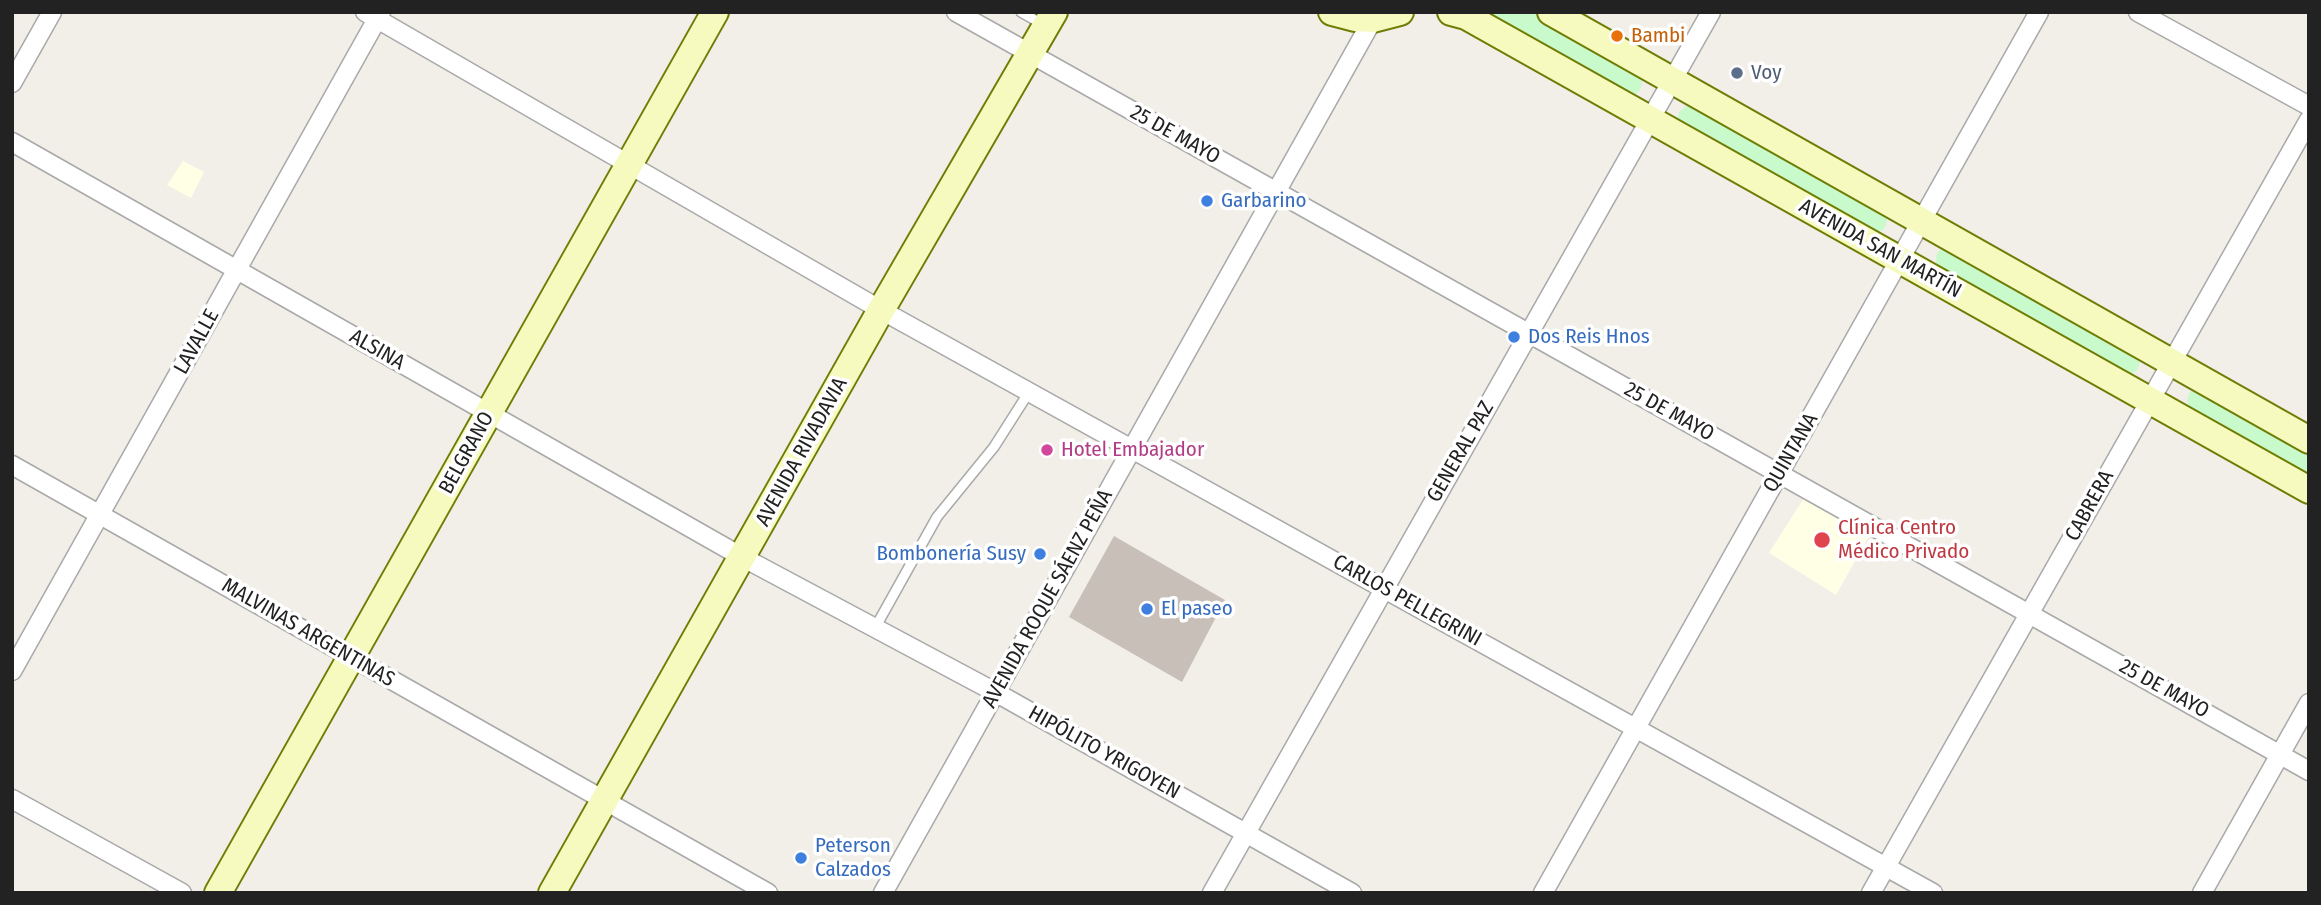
<!DOCTYPE html>
<html>
<head>
<meta charset="utf-8">
<style>
  body { margin:0 }
  #map { position:relative; width:2321px; height:905px; overflow:hidden; background:#f2efe9; font-family:"Fira Sans Condensed",sans-serif }
  canvas { display:block }
  .frame { position:absolute; inset:0; border:14px solid #222; pointer-events:none }
</style>
</head>
<body>
<div id="map">
<canvas width="2321" height="905"></canvas>
<div class="frame"></div>
</div>
<script>
const g = document.querySelector('canvas').getContext('2d');
g.lineJoin = 'round';
function fillPath(path, color) { g.fillStyle = color; g.fill(path, 'evenodd'); }
const poly = rows => new Path2D(rows.map(r => 'M' + r).join(''));
function strokePath(path, color, width, dash) { g.strokeStyle = color; g.lineWidth = width; g.lineCap = dash ? 'butt' : 'round'; g.setLineDash(dash || []); g.stroke(path); }
function drawText(font, color, halo, rows, align = 'center') {
  g.font = font + ' "Fira Sans Condensed",sans-serif'; g.lineWidth = 7; g.setLineDash([]); g.textBaseline = 'middle'; g.strokeStyle = halo; g.fillStyle = color; for (const [text, x, y, turn = 0] of rows) {
    g.save(); g.translate(x, y); g.rotate((+turn || 0) * Math.PI / 180); g.textAlign = isNaN(turn) ? turn : align; if (halo) g.strokeText(text, 0, 0); g.fillText(text, 0, 0); g.restore();
  }
}
const education = poly([
  [183,161,204,172,191,198,167,185],
  [1809,490,1874,527,1836,595,1769,553]
]);
const park = poly([
  [1479,12,1532,12,1635,71,1640,77,1642,84,1640,90,1634,95],
  [1687,105,1696,107,1886,215,1887,221,1884,229,1876,234,1677,121,1679,112],
  [1943,247,2136,352,2140,361,2138,369,2130,375,1937,269,1936,261,1937,253],
  [2197,387,2309,447,2309,477,2190,409,2187,400,2190,392]
]);
const building = poly([
  [1114,536,1225,600,1182,682,1069,617]
]);
const lane = poly([
  [1021,12,1044,25],
  [875,628,937,517,994,447,1029,392]
]);
const street = poly([
  [365,12,881,310,1933,893],
  [956,12,2309,771],
  [2138,12,2309,106],
  [12,83,52,12],
  [12,142,742,557,995,692,1352,893],
  [12,465,768,893],
  [12,671,381,12],
  [12,799,182,893],
  [883,893,1373,19,1369,12],
  [1212,893,1711,12],
  [1543,893,2039,12],
  [1871,893,2309,120],
  [2202,893,2309,703]
]);
const secondary = poly([
  [1332,12,1355,18,1373,19,1400,12],
  [1451,12,1466,16,2309,490],
  [1551,12,2309,440],
  [218,893,715,12],
  [552,893,881,310,1054,12]
]);
const markers = [
  [1617,36,7,"#e8710a"],
  [1737,73,7,"#5c6f8a"],
  [1207,201,7,"#3f7fe0"],
  [1514,337,7,"#3f7fe0"],
  [1047,450,7,"#d1479c"],
  [1822,540,9,"#e0444e"],
  [1040,554,7,"#3f7fe0"],
  [1147,609,7,"#3f7fe0"],
  [801,858,7,"#3f7fe0"]
];
const foodNames = [
  ["Bambi",1631,36]
];
const serviceNames = [
  ["Voy",1751,73]
];
const streetNames = [
  ["25 DE MAYO",1175,135,29],
  ["AVENIDA SAN MARTÍN",1880,249,29],
  ["LAVALLE",197,342,-61],
  ["ALSINA",377,350,30],
  ["25 DE MAYO",1669,412,29],
  ["AVENIDA RIVADAVIA",802,452,-61],
  ["GENERAL PAZ",1461,452,-60],
  ["BELGRANO",467,453,-61],
  ["QUINTANA",1791,453,-60],
  ["CABRERA",2090,506,-61],
  ["AVENIDA ROQUE SÁENZ PEÑA",1048,599,-61],
  ["CARLOS PELLEGRINI",1407,601,29],
  ["MALVINAS ARGENTINAS",308,633,30],
  ["25 DE MAYO",2164,689,29],
  ["HIPÓLITO YRIGOYEN",1104,753,29]
];
const shopNames = [
  ["Garbarino",1221,201],
  ["Dos Reis Hnos",1528,337],
  ["Bombonería Susy",1026,554,"right"],
  ["El paseo",1161,609],
  ["Peterson",815,846],
  ["Calzados",815,870]
];
const hotelNames = [
  ["Hotel Embajador",1061,450]
];
const healthNames = [
  ["Clínica Centro",1838,528],
  ["Médico Privado",1838,552]
];
fillPath(education, '#ffffe5');
fillPath(park, '#c8facc');
fillPath(building, '#c7bfb8');
strokePath(lane, '#a9a9a9', 12);
strokePath(street, '#a9a9a9', 21);
strokePath(secondary, '#707d05', 30);
strokePath(lane, '#fff', 9);
strokePath(street, '#fff', 18);
strokePath(secondary, '#f7fabf', 26);
for (const [x, y, r, color] of markers) { const dot = new Path2D(); dot.arc(x, y, r, 0, 2 * Math.PI); g.fillStyle = color; g.fill(dot); strokePath(dot, '#fff', 2.5); }
drawText('21px', '#c56008', '#fff', foodNames, 'left');
drawText('21px', '#4e5e75', '#fff', serviceNames, 'left');
drawText('21px', '#222', '#fff', streetNames);
drawText('21px', '#366cbe', '#fff', shopNames, 'left');
drawText('21px', '#b23c85', '#fff', hotelNames, 'left');
drawText('21px', '#be3a42', '#fff', healthNames, 'left');
</script>
</body>
</html>
